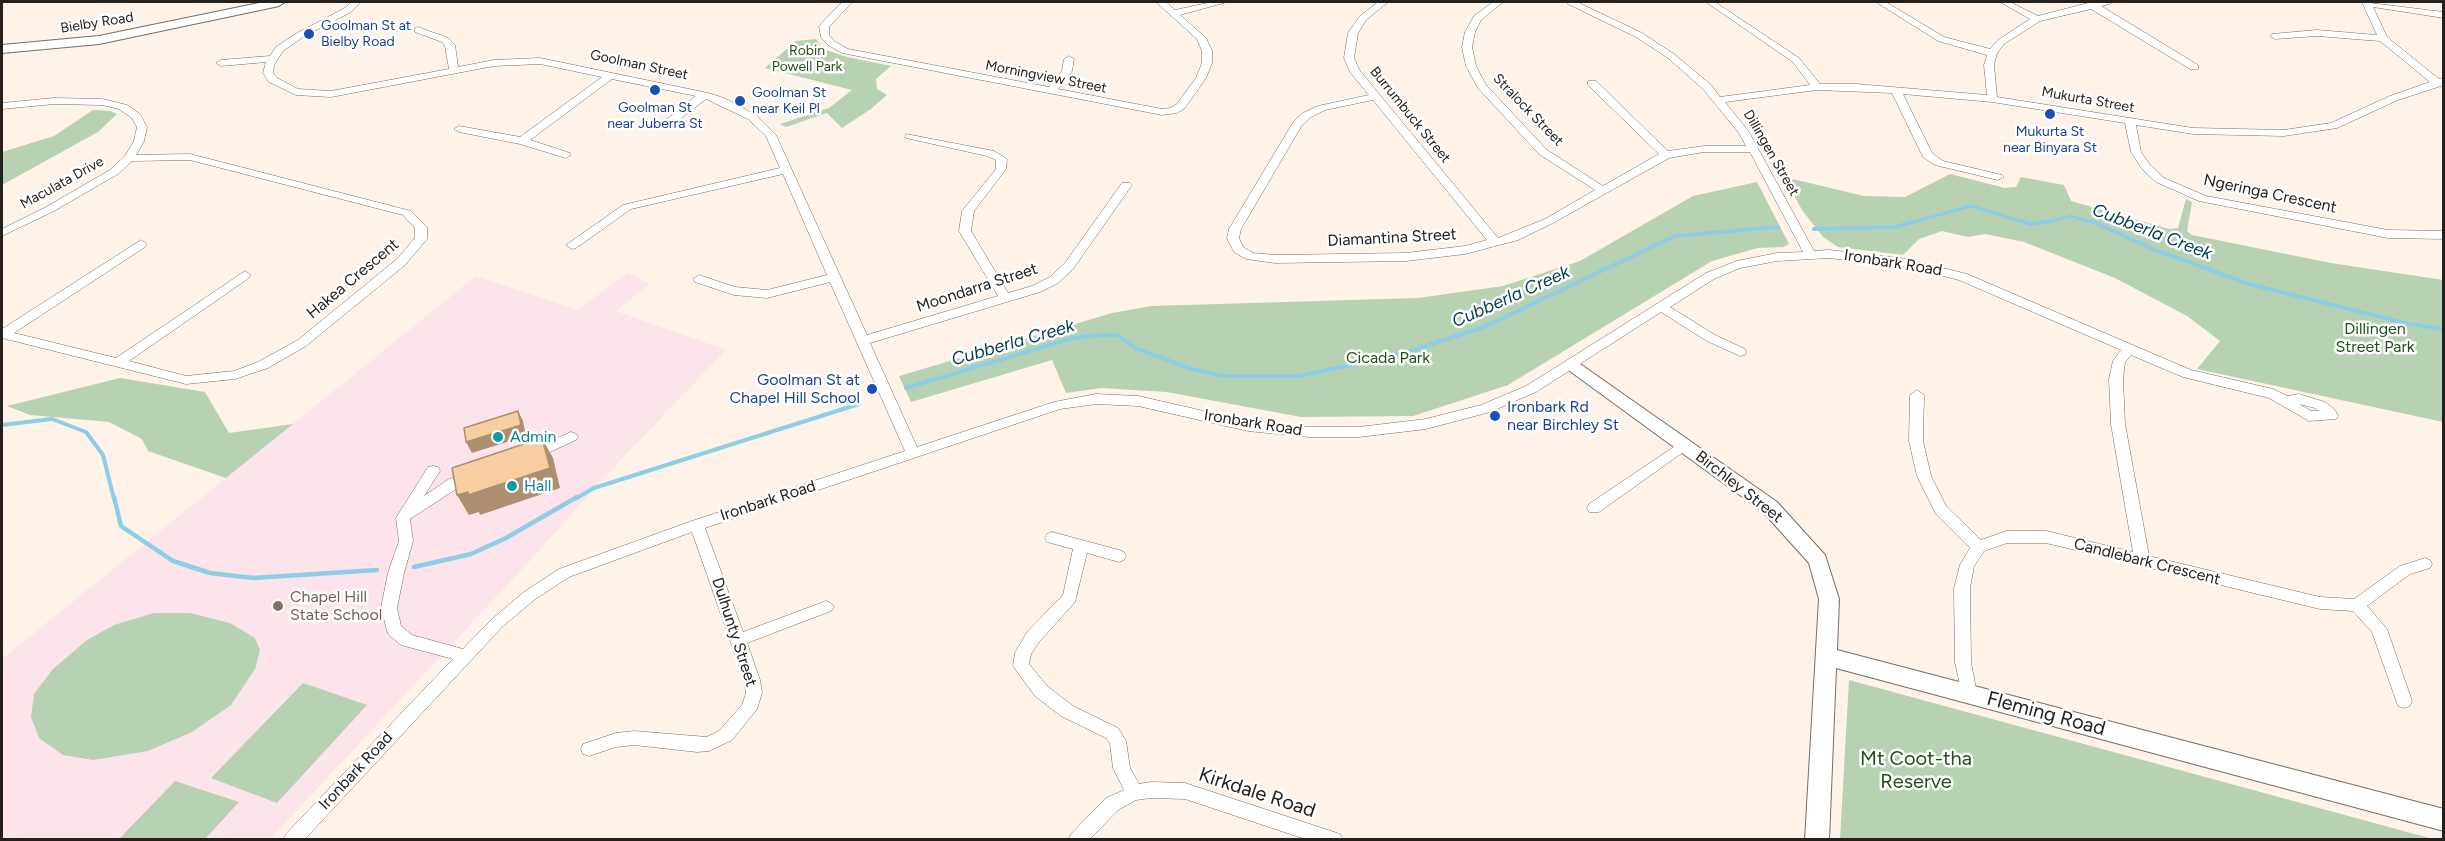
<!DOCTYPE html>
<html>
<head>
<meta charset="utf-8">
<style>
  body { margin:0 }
  #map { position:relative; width:2445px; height:841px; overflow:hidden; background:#fef2e9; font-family:Figtree,sans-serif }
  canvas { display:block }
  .frame { position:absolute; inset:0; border:3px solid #24201d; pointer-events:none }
</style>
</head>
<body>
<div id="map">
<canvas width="2445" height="841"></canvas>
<div class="frame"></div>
</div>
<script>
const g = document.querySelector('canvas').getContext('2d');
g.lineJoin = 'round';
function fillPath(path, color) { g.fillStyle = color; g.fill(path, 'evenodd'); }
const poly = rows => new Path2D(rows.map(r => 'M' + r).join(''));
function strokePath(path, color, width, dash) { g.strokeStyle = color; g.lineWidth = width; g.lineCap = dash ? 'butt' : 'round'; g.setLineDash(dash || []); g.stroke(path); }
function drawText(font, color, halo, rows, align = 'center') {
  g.font = font + ' Figtree,sans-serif'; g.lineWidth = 5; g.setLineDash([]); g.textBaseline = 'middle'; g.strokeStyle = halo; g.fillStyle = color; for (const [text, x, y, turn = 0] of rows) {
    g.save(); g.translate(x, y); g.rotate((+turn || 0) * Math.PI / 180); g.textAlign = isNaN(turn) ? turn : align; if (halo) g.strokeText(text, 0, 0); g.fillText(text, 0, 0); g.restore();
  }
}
const education = poly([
  [628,273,650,284,616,311,726,350,594,488,538,552,270,839,2,840,2,659,476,276,577,310]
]);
const green = poly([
  [816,39,823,49,847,57,891,66,876,79,877,89,887,95,871,109,842,128,827,113,786,127,780,124,829,108,852,90,765,68,796,41],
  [93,110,110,111,117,114,98,132,2,185,2,152,54,136],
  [1950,174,2005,188,2016,187,2021,177,2064,185,2071,201,2169,229,2178,228,2186,199,2192,202,2187,231,2192,235,2331,263,2443,280,2443,422,2197,369,2220,341,2187,316,2115,278,2024,242,1985,234,1968,237,1942,231,1919,239,1903,255,1838,247,1823,237,1802,210,1784,177,1864,196,1905,197],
  [1757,182,1789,244,1784,247,1758,248,1712,261,1508,385,1413,416,1301,417,1167,392,1101,388,1066,393,1052,360,911,402,899,376,1112,313,1151,306,1418,298,1503,286,1580,261,1693,196],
  [120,378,205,392,229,433,293,424,226,478,148,451,142,439,109,422,30,415,7,406],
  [154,613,190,613,230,623,255,638,260,650,255,669,231,705,192,732,148,751,93,760,63,755,39,738,31,717,34,694,53,669,87,640,114,625],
  [1849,680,2433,839,1840,839],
  [303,683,367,705,277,803,211,778],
  [175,781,239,802,205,839,119,839]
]);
const streamFar2 = poly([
  [1910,223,1971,206,2027,223],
  [2045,223,2071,216,2095,223]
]);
const streamFar1 = poly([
  [2022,221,2030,224,2051,221],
  [2091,221,2150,248,2249,284,2409,324,2444,329],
  [1814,229,1895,227,1915,221],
  [906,388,1073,338,1101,335,1118,335,1135,348,1192,369,1225,376,1299,376,1401,354,1484,327,1675,236,1778,227],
  [2,425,52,419,86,432,103,455,114,499],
  [575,499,594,488,859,404]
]);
const stream = poly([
  [114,497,121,526,173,561,210,573,253,578,377,570],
  [414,567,471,554,506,538,577,497]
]);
const street = poly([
  [351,2,361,2,351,12,303,37,283,51,274,65,273,73,277,78,298,89,331,91,449,69,445,46,442,42,415,32,415,28,418,27,448,38,455,45,458,67,494,60,540,58,708,93,724,98,756,115,776,135,867,335,998,296,959,231,962,211,996,169,996,160,987,156,906,138,906,134,994,151,1007,159,1006,169,974,211,971,231,1008,293,1032,286,1050,277,1065,263,1122,183,1130,183,1132,185,1073,269,1058,283,1040,292,870,343,917,447,1054,402,1096,394,1138,396,1248,421,1309,427,1359,427,1426,419,1481,405,1526,386,1706,273,1737,261,1777,253,1803,252,1750,152,1704,152,1669,158,1553,223,1518,240,1465,254,1406,261,1275,263,1246,259,1234,252,1227,238,1229,229,1294,121,1303,113,1318,106,1369,95,1350,72,1344,58,1348,33,1360,16,1378,2,1388,2,1366,20,1358,33,1354,58,1360,71,1498,238,1545,219,1595,190,1539,154,1478,88,1466,66,1462,47,1465,32,1474,16,1493,2,1503,2,1481,20,1475,32,1472,47,1476,66,1486,85,1547,150,1603,186,1659,154,1588,85,1588,81,1596,81,1668,151,1704,146,1746,146,1739,133,1703,89,1668,58,1636,37,1568,4,1567,2,1577,2,1642,33,1674,54,1711,85,1720,97,1810,85,1793,62,1706,2,1715,2,1799,58,1820,84,1856,84,1987,95,1984,65,1987,55,1938,41,1876,2,1886,2,1944,37,1990,49,1998,40,2030,19,2000,2,2010,2,2038,16,2092,2,2111,2,2110,4,2101,6,2198,65,2198,69,2190,69,2091,9,2040,21,2004,44,1997,53,1994,65,1997,97,2193,128,2284,130,2331,123,2390,96,2430,82,2380,41,2317,36,2275,39,2270,36,2272,34,2317,30,2377,35,2362,2,2444,12,2444,18,2373,7,2387,37,2439,79,2444,78,2444,85,2398,100,2337,128,2284,136,2193,134,2136,125,2141,152,2150,165,2164,178,2206,196,2388,230,2444,231,2444,239,2388,238,2199,201,2156,182,2142,169,2131,152,2125,123,1992,102,1903,94,1932,153,1943,161,2002,175,2004,177,1998,180,1935,165,1923,157,1892,93,1817,90,1725,102,1749,132,1814,251,1829,250,1907,259,1967,274,2191,370,2273,389,2287,396,2299,394,2325,402,2335,410,2338,416,2336,419,2309,421,2269,398,2183,377,2131,355,2125,362,2123,379,2125,424,2149,556,2320,597,2354,599,2400,566,2425,558,2430,560,2432,564,2430,568,2410,574,2367,606,2387,629,2412,701,2410,706,2404,708,2398,706,2372,632,2353,611,2320,609,2046,543,2007,543,1984,551,1974,566,1970,588,1971,662,1977,694,1975,699,1969,701,1963,699,1955,662,1954,588,1960,565,1970,548,1936,514,1917,476,1909,441,1910,395,1917,390,1924,395,1923,441,1931,476,1946,506,1981,540,2006,531,2046,531,2133,552,2111,424,2109,379,2113,361,2121,350,1959,280,1907,267,1829,258,1777,261,1740,268,1714,279,1670,307,1715,335,1745,349,1746,352,1745,355,1740,356,1707,341,1661,312,1536,392,1490,412,1426,429,1359,437,1309,437,1248,431,1138,406,1096,404,1060,409,705,528,743,632,826,601,831,603,834,607,831,611,747,643,760,680,762,693,757,709,732,740,709,751,697,752,634,745,616,747,589,756,583,754,581,749,583,744,616,733,634,731,707,737,720,730,742,705,746,693,744,680,692,532,569,577,534,600,502,627,304,840,283,840,286,834,453,659,401,645,388,634,381,608,388,573,399,541,396,518,428,467,433,466,438,467,440,471,424,496,449,479,466,472,476,472,478,476,476,480,459,487,410,519,413,541,404,573,397,608,401,626,412,635,463,649,492,619,524,592,559,569,692,521,905,451,830,282,767,298,734,295,695,282,693,279,699,275,735,287,767,290,827,275,783,174,631,209,576,248,572,249,566,245,623,205,780,168,766,136,748,119,706,99,670,127,662,127,662,123,696,96,612,79,530,140,570,153,571,155,566,158,520,144,459,132,454,129,459,126,520,137,602,77,540,64,494,66,331,97,296,95,269,82,263,73,266,62,221,66,216,63,221,60,270,56,276,47,297,33,345,8,351,2],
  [1373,100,1487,240,1465,246,1406,253,1275,255,1253,253,1243,247,1239,238,1241,229,1302,125,1311,117,1325,110,1373,100],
  [2299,404,2315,408,2319,411,2311,411,2299,404],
  [842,2,852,2,829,27,829,35,834,41,848,49,1049,87,1062,71,1064,59,1069,56,1074,59,1072,71,1058,89,1162,109,1170,108,1177,104,1196,78,1202,63,1202,51,1197,39,1156,2,1166,2,1175,10,1212,2,1227,2,1180,15,1206,38,1212,51,1212,63,1206,78,1185,108,1177,113,1162,115,842,53,828,45,821,37,819,26,842,2],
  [54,98,102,99,127,105,140,114,147,127,144,141,136,155,190,154,411,211,427,227,427,239,405,265,306,346,268,368,235,379,186,384,2,338,2,329,141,240,147,244,145,247,14,333,116,358,245,271,251,275,249,278,129,361,186,376,234,371,258,362,298,340,397,259,415,238,415,228,403,215,190,160,132,161,118,174,54,211,2,236,2,229,46,207,110,170,125,156,134,141,137,127,132,118,119,109,102,105,54,104,2,109,2,103,54,98],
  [571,432,576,434,578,437,576,440,532,460,525,455,527,451,571,432],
  [1684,440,1691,445,1689,448,1599,512,1589,512,1587,508,1589,504,1684,440],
  [1052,532,1119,550,1124,552,1126,556,1124,560,1119,562,1087,553,1075,602,1039,642,1031,654,1029,664,1047,686,1073,706,1118,728,1126,741,1130,768,1139,784,1151,782,1185,783,1334,832,1340,834,1343,840,1308,840,1185,799,1151,798,1136,800,1118,810,1089,840,1068,840,1071,834,1106,798,1124,790,1113,768,1110,743,1106,738,1061,716,1035,696,1013,666,1015,653,1027,632,1063,595,1073,549,1047,542,1045,538,1047,534,1052,532]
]);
const secondary = poly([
  [264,2,285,2,279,6,99,44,2,53,2,45,99,36,264,2],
  [1573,359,1777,502,1825,555,1839,599,1837,650,2444,809,2444,831,1836,668,1829,840,1805,840,1819,599,1809,563,1763,512,1567,369,1564,365,1573,359]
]);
const shadedWall = poly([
  [518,411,523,421,526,436,472,453,466,442],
  [542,438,553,458,560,488,480,515,479,512,469,515,457,495,468,492]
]);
const building = poly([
  [518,411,521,425,466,442,464,428,518,411],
  [542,438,550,468,468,495,468,492,457,495,452,468,542,438]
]);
const markers = [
  [309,34,6,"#1a4fb4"],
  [655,90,6,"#1a4fb4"],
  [740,101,6,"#1a4fb4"],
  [2050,114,6,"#1a4fb4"],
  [872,389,6,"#1a4fb4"],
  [1495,416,6,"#1a4fb4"],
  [498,437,6,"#0f9aa8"],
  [512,486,6,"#0f9aa8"],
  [278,606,6,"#8d6e63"]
];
const farStreetnames = [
  ["Bielby Road",97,23,-9],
  ["Goolman Street",639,65,12],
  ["Morningview Street",1046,77,11],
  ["Mukurta Street",2088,100,10],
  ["Stralock Street",1528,110,46],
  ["Burrumbuck Street",1410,115,51],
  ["Dillingen Street",1771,153,60],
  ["Maculata Drive",62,183,-29]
];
const farTransitnames = [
  ["Goolman St at",321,26],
  ["Bielby Road",321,42],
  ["Goolman St",752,93],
  ["near Keil Pl",752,109],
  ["Goolman St",655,108,"center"],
  ["near Juberra St",655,124,"center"],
  ["Mukurta St",2050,132,"center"],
  ["near Binyara St",2050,148,"center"]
];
const farParknames = [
  ["Robin",807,51],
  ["Powell Park",807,67]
];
const streetNames = [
  ["Ngeringa Crescent",2270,194,12],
  ["Diamantina Street",1392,238,-3],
  ["Ironbark Road",1893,263,9],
  ["Hakea Crescent",353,279,-40],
  ["Moondarra Street",977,288,-18],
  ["Ironbark Road",1253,423,9],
  ["Birchley Street",1739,487,38],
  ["Ironbark Road",768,501,-18],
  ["Candlebark Crescent",2147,562,14],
  ["Dulhunty Street",734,632,72],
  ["Ironbark Road",356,771,-47]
];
const parkNames = [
  ["Dillingen",2375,329],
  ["Street Park",2375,347],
  ["Cicada Park",1388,358]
];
const transitNames = [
  ["Goolman St at",860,380],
  ["Chapel Hill School",860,398],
  ["Ironbark Rd",1507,407,"left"],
  ["near Birchley St",1507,425,"left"]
];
const cultureNames = [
  ["Admin",510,437],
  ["Hall",524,486]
];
const educationNames = [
  ["Chapel Hill",290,597],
  ["State School",290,615]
];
const waterNames = [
  ["Cubberla Creek",2152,232,21],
  ["Cubberla Creek",1511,297,-24],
  ["Cubberla Creek",1013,343,-16]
];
const nearStreetnames = [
  ["Fleming Road",2046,714,15],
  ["Kirkdale Road",1257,793,18]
];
const nearParknames = [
  ["Mt Coot-tha",1916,759],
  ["Reserve",1916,782]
];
fillPath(education, '#fde3ea');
fillPath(green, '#b7d2b2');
strokePath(streamFar2, '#8dcee6', 3);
strokePath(streamFar1, '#8dcee6', 4);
strokePath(stream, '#8dcee6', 4.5);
strokePath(street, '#776d65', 1);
strokePath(secondary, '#776d65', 2);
fillPath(street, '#fff');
fillPath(secondary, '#fff');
fillPath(shadedWall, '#ad9071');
fillPath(building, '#f7cda2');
strokePath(building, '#ad9071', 1.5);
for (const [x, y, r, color] of markers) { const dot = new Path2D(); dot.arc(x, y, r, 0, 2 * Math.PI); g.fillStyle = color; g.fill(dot); strokePath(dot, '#fff', 2); }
drawText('14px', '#24201d', '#fff', farStreetnames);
drawText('14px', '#164399', '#fff', farTransitnames, 'left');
drawText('14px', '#1f5015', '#fff', farParknames);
drawText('16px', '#24201d', '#fff', streetNames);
drawText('16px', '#1f5015', '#fff', parkNames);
drawText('16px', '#164399', '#fff', transitNames, 'right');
drawText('16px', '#0d838f', '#fff', cultureNames, 'left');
drawText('16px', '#785e54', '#fff', educationNames, 'left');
drawText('italic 18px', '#013e4f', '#fff', waterNames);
drawText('20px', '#24201d', '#fff', nearStreetnames);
drawText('20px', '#1f5015', '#fff', nearParknames);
</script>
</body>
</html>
